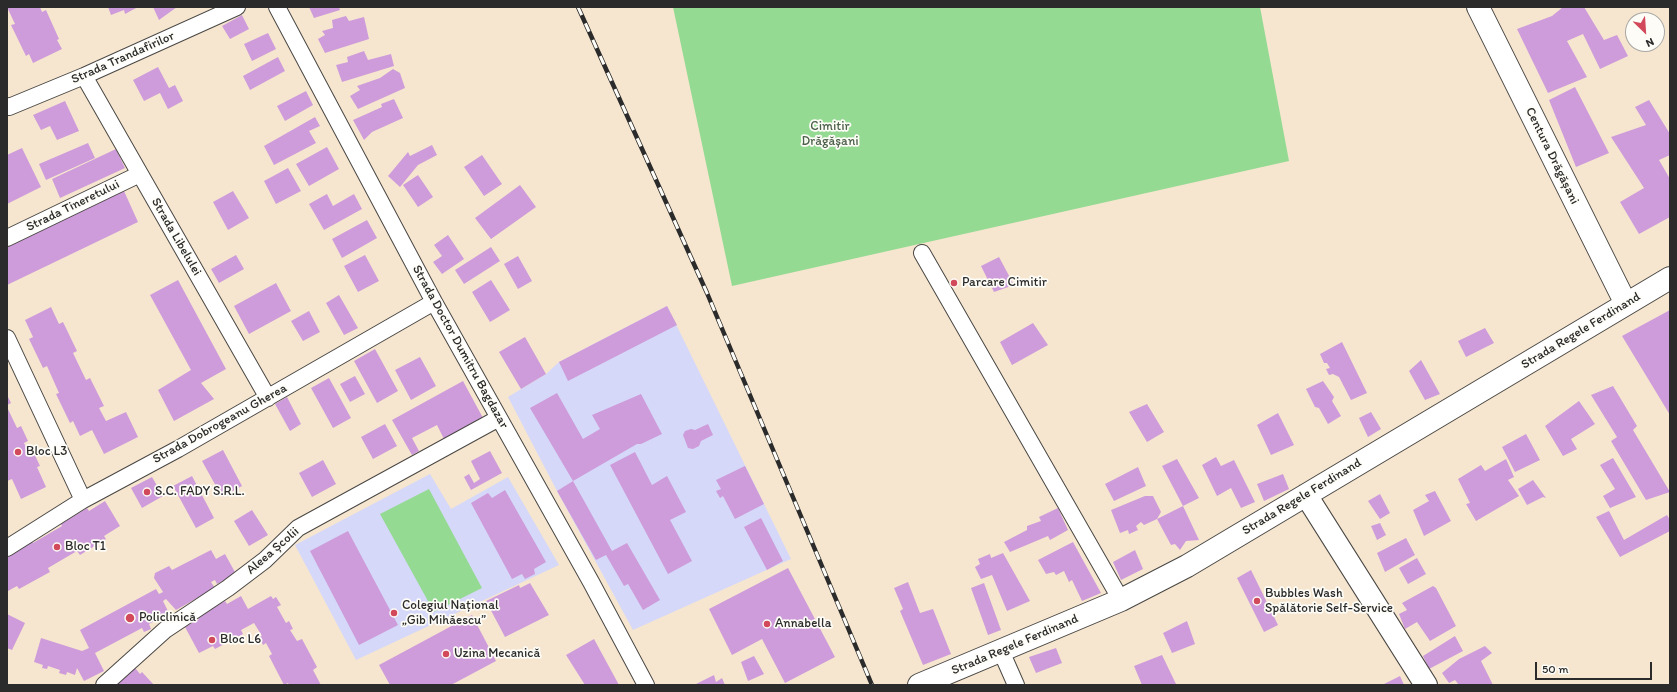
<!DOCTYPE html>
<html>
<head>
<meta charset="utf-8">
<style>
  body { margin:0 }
  #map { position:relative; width:1677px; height:692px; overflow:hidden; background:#f6e6cf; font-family:Itim,sans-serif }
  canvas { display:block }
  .frame { position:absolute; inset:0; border:8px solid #2b2b2b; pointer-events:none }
  .north { position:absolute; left:1625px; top:12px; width:40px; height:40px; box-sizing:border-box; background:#fdfcf7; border:1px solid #a9a8a5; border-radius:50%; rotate:155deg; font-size:11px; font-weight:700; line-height:16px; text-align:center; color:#2b2b2b }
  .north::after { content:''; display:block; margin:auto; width:14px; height:18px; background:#d1495b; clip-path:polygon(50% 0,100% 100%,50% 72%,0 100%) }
  .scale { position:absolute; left:1535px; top:662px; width:117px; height:18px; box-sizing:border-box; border:2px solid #2b2b2b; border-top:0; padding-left:5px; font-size:12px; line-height:14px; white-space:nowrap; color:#2b2b2b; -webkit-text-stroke:3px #fdfcf7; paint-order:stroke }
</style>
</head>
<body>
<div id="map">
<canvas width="1677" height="692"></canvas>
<div class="frame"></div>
<div class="north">N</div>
<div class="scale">50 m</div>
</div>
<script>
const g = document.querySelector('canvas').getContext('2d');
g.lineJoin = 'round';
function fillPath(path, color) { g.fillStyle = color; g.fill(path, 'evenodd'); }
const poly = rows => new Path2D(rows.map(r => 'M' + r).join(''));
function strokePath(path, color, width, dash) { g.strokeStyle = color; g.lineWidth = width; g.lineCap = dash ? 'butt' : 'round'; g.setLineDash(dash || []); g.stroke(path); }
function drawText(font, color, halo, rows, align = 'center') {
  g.font = font + ' Itim,sans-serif'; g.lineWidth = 3.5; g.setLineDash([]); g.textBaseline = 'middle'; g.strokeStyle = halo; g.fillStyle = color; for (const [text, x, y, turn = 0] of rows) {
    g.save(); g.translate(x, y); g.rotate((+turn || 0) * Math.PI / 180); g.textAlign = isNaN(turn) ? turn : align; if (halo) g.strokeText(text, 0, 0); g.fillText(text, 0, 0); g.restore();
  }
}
const built = poly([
  [667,306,791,559,633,630,557,491,508,397,546,374,559,362],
  [430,474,451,509,508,477,559,565,356,660,295,545]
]);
const green = poly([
  [673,7,1260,7,1289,161,732,286],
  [429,489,482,588,434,612,380,514]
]);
const building = poly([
  [7,7,40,7,42,12,46,10,59,39,57,40,62,49,33,63,29,54,26,56,11,25,15,24],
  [108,7,138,7,125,14,124,10,111,15],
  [153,7,177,7,159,20],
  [309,7,339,7,340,10,314,18],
  [1563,7,1584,7,1604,40,1617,35,1628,56,1600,69,1583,34,1567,41,1587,77,1548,93,1517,29,1552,16],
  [242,15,249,29,230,39,222,26],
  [346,16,349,21,364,17,369,39,325,53,318,39,325,35,322,31,333,28,332,20],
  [268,33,276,49,252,61,244,44],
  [364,51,368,60,391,54,394,66,342,82,336,65,348,62,347,57],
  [278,57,285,71,250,90,243,76],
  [158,67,169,88,175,85,183,101,168,109,160,93,144,101,133,80],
  [393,69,400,73,405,88,358,109,350,96,360,90,357,86,380,78],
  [1575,87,1609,153,1576,167,1549,100],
  [306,91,313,105,285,121,277,106],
  [394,99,403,118,372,132,364,140,353,120,382,107,381,104],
  [1649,100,1670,134,1670,155,1659,160,1670,179,1670,217,1639,234,1620,202,1644,188,1611,137,1646,125,1635,107],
  [65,101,79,131,57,140,50,126,41,130,33,115],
  [315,117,320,126,309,131,316,143,274,165,264,146],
  [88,143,95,158,46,180,39,164],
  [432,145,437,155,418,165,400,187,388,176,408,152,410,156],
  [327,147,339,169,309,186,296,164],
  [22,148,41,187,7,204,7,155],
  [116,149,125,168,60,198,52,179],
  [482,155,502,184,484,196,464,167],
  [288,168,301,191,276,204,264,181],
  [418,175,433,197,418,207,403,185],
  [520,185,536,207,491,239,475,218],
  [124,191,138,222,7,285,7,247],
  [233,191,249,218,228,230,213,202],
  [327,194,333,206,354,194,362,209,324,230,309,204],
  [367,220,377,238,342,258,332,239],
  [448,235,464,259,442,274,433,262,442,256,434,245],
  [491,247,500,261,464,284,455,270],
  [236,255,244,269,219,283,211,269],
  [365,255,379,281,358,292,344,266],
  [518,256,532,281,518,289,504,264],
  [999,257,1014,285,994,292,981,266],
  [178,280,226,369,201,383,214,399,174,421,158,390,191,370,150,295],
  [491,280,510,310,490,322,472,292],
  [276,283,291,311,249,334,234,306],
  [339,295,358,328,344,335,326,303],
  [667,306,677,325,568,381,559,362],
  [51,307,59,324,63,322,77,351,73,353,86,380,90,378,104,406,99,408,106,421,126,412,138,437,104,454,92,430,80,436,73,421,70,423,56,394,59,393,47,366,43,368,29,339,33,337,25,320],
  [1670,310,1669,353,1670,415,1622,336],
  [309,311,320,332,303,341,291,321],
  [1033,323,1048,345,1012,365,1000,342],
  [1485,328,1494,343,1466,357,1458,341],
  [525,337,546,374,521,389,499,352],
  [1342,342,1367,393,1351,400,1339,377,1333,374,1329,375,1326,369,1330,368,1327,363,1324,363,1320,354],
  [375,349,398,391,377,403,354,361],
  [420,357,436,386,411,400,395,370],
  [1421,360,1440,394,1425,400,1409,371],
  [355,376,365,394,350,402,340,384],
  [329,378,351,418,333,428,311,388],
  [463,381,483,418,444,439,437,425,412,438,419,451,412,455,392,420],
  [1323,381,1334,397,1332,401,1341,416,1328,424,1319,408,1315,407,1306,389],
  [1613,386,1637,426,1633,430,1670,492,1646,500,1611,441,1617,437,1591,395],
  [557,393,583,439,600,429,592,415,641,394,662,434,641,444,637,444,573,481,612,551,627,543,660,600,643,610,628,584,624,586,606,555,596,560,557,491,573,481,530,408],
  [7,395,11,403,7,405],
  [287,397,301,424,290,431,275,404],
  [1579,401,1595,424,1571,439,1577,449,1563,456,1545,426],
  [1147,404,1164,432,1147,442,1129,412],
  [7,407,17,428,21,426,28,441,24,443,29,453,33,451,40,466,37,467,46,487,21,499,12,479,7,481],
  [1371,412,1381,429,1368,437,1359,418],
  [1278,413,1294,445,1271,455,1257,425],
  [385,424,397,446,373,459,361,437],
  [708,424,713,435,701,441,699,446,693,449,688,448,683,435,685,431,691,429,695,430],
  [1526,434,1540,460,1515,472,1502,447],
  [223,450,242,486,222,497,202,461],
  [490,451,502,473,471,490,464,477,469,474,474,483,480,479,471,461],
  [635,452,652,485,667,476,686,512,670,520,692,561,668,574,610,465],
  [1216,457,1221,466,1234,460,1255,502,1241,508,1231,488,1217,496,1202,465],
  [1613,458,1636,497,1610,508,1603,496,1615,489,1600,465],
  [1177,459,1199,498,1183,506,1162,466],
  [1506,459,1514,477,1508,480,1519,496,1476,521,1466,504,1470,503,1458,479,1481,465,1485,471],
  [323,460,336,484,312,497,299,473],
  [745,466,764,504,735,519,723,496,720,498,716,491,721,489,716,480],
  [1138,467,1146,486,1114,501,1105,484],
  [1283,474,1289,489,1264,501,1257,484],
  [192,476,214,518,196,528,173,486],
  [152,477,163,496,142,508,131,488],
  [1533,480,1546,498,1543,497,1527,505,1518,489],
  [505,490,546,562,534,569,535,574,525,579,522,574,512,579,471,503,488,493,492,498],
  [1435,491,1451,521,1424,536,1413,510,1429,501,1425,495],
  [1380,494,1390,513,1380,519,1368,501],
  [1145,496,1153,496,1161,512,1157,519,1144,525,1141,522,1136,526,1138,530,1129,534,1128,530,1120,533,1111,510],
  [105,501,120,526,104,536,106,539,80,555,77,551,48,568,50,572,19,589,17,586,8,591,7,589,7,555,32,541,33,543,62,526,61,524,87,508,89,511],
  [1183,506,1199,540,1186,541,1180,550,1175,544,1171,545,1157,519],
  [1058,508,1068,530,1050,540,1048,536,1010,552,1004,542,1027,530,1027,526,1041,521,1039,517],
  [252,510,268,535,249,546,234,521],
  [1609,511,1624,540,1667,515,1670,520,1670,531,1620,557,1596,517],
  [761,518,783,561,767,570,744,527],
  [1380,523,1386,535,1377,540,1371,526],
  [348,531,398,625,359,645,310,551],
  [1406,538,1415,555,1385,572,1377,553],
  [1073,542,1101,593,1082,601,1072,580,1069,582,1064,571,1056,575,1054,572,1046,574,1038,560],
  [211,550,216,559,225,554,236,574,217,584,215,580,211,582,215,588,176,610,166,599,163,601,169,613,149,624,151,629,144,632,142,628,95,653,104,671,84,681,77,668,75,675,67,672,66,675,59,673,60,670,48,666,47,669,42,668,43,665,34,662,41,638,82,651,89,648,80,630,156,589,159,594,163,592,154,578,155,573,169,566,172,570],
  [1135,550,1143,569,1121,580,1113,562],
  [1003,553,1030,601,1007,611,992,575,981,579,975,567,980,564,978,559,990,554,991,558],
  [1417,558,1426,574,1408,584,1399,568],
  [788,568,835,657,785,683,762,639,732,655,709,609],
  [1251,570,1278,625,1264,632,1237,578],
  [908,582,920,613,933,609,951,654,923,665,900,611,903,609,894,588],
  [530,583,549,615,505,637,486,601,519,585,520,588],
  [984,583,1001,630,988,635,971,588],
  [1433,586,1436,588,1456,626,1430,641,1417,622,1405,629,1399,614,1407,610,1402,603],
  [241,596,248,609,271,596,273,599,276,597,281,605,277,607,286,623,289,621,293,629,290,630,297,641,302,639,317,667,313,670,321,685,289,685,288,683,284,685,269,656,272,654,266,643,263,645,259,637,262,636,254,623,241,630,243,634,215,649,213,646,199,653,185,627,199,619,197,616,225,601,227,604],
  [7,614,25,623,12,650,7,648],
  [472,615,496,661,451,685,390,685,379,665],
  [1187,621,1195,644,1172,653,1163,633],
  [1455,636,1463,651,1429,669,1423,656],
  [594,639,619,685,585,685,566,655],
  [1485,646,1492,653,1481,661,1493,685,1459,685,1455,680,1449,683,1442,673,1459,659],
  [1056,648,1062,663,1036,673,1029,657],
  [1162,655,1176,684,1142,685,1134,666],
  [754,656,764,674,748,681,741,662],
  [132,664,140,674,142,672,154,685,113,685],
  [714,675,716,682,722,678,725,685,694,685],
  [1400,676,1404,685,1382,685]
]);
const minor = poly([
  [277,7,434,302,591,582,646,685],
  [84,76,268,398],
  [7,106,9,107,84,76,237,7],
  [7,238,140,174],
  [922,253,1121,600],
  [7,338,83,500],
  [7,548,83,500,178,449,434,302],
  [1001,651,1016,685],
  [104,685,165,630,228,588,265,560,298,528,499,418]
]);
const primary = poly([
  [1478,7,1626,304],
  [1306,495,1426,685],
  [919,685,1121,600,1187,566,1670,278]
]);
const rail = poly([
  [578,7,707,293,872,685]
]);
const markers = [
  [954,283,4,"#d1495b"],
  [18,452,4,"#d1495b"],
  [147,492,4,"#d1495b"],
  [57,547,4,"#d1495b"],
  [1257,601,4,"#d1495b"],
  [394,613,4,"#d1495b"],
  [130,618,5,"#d1495b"],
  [767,624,4,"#d1495b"],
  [212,640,4,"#d1495b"],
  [446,654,4,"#d1495b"]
];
const streetNames = [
  ["Strada Trandafirilor",123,58,-24],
  ["Centura Drăgășani",1552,156,64],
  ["Strada Tineretului",73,206,-26],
  ["Strada Libelulei",176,237,60],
  ["Strada Regele Ferdinand",1581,331,-31],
  ["Strada Doctor Dumitru Bagdazar",460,347,61],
  ["Strada Dobrogeanu Gherea",220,424,-29],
  ["Strada Regele Ferdinand",1302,497,-31],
  ["Aleea Școlii",273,551,-41],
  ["Strada Regele Ferdinand",1015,645,-23]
];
const parkNames = [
  ["Cimitir",830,127],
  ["Drăgășani",830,142]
];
const poiNames = [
  ["Parcare Cimitir",962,283],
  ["Bloc L3",26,452],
  ["S.C. FADY S.R.L.",155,492],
  ["Bloc T1",65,547],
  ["Bubbles Wash",1265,594],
  ["Spălătorie Self-Service",1265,609],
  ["Colegiul Național",402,606],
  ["„Gib Mihăescu”",402,621],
  ["Policlinică",139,618],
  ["Annabella",775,624],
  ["Bloc L6",220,640],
  ["Uzina Mecanică",454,654]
];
fillPath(built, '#d5d8f9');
fillPath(green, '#95da93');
fillPath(building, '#ce9cda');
strokePath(minor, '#494744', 18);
strokePath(primary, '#494744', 24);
strokePath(minor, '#fff', 16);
strokePath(primary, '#fff', 22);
strokePath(rail, '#2b2b2b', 4.5);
strokePath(rail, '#fdfcf7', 3, [9]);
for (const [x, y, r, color] of markers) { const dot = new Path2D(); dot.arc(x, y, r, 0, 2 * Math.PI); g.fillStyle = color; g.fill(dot); strokePath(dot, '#fdfcf7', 1.5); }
drawText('13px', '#2b2b2b', '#fdfcf7', streetNames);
drawText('13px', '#4b604a', '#fdfcf7', parkNames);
drawText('13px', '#2b2b2b', '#fdfcf7', poiNames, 'left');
</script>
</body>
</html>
